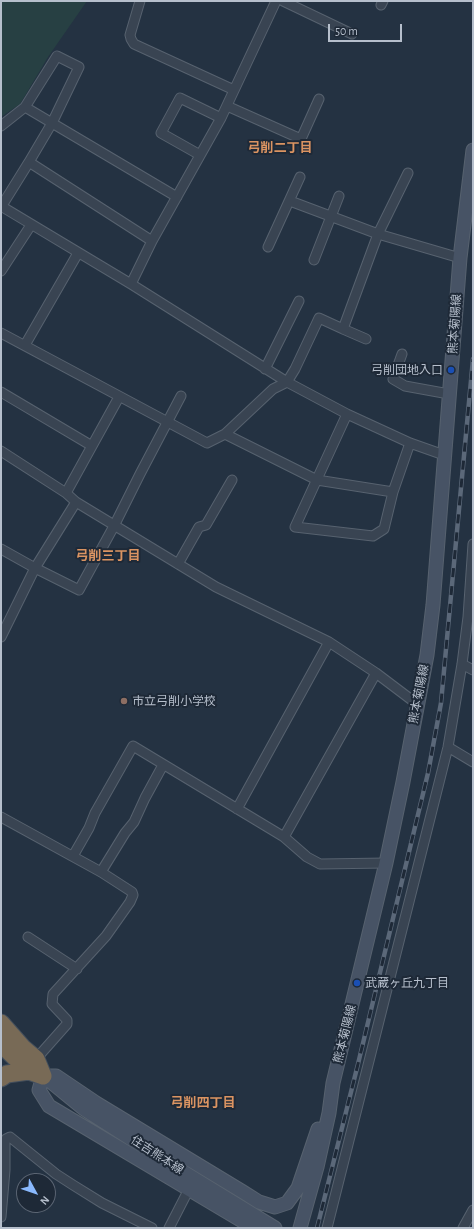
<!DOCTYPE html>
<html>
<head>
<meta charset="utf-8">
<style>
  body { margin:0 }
  #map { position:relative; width:474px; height:1229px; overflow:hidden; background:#243242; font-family:"Alegreya Sans",sans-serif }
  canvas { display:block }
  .frame { position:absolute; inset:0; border:2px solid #b6bfcc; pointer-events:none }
  .north { position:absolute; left:16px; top:1173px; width:40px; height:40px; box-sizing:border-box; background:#1e2937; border:1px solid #5b6573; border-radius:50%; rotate:130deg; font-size:11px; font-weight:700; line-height:16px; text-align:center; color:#b6bfcc }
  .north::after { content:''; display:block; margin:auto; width:14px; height:18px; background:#8ab9fd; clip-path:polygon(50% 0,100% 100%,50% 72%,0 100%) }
  .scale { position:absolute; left:328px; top:24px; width:74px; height:18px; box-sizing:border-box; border:2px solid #b6bfcc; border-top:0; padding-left:5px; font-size:12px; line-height:14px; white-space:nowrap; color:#b6bfcc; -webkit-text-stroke:3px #1e2937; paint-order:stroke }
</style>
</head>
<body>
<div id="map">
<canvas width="474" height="1229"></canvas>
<div class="frame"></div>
<div class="north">N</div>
<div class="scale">50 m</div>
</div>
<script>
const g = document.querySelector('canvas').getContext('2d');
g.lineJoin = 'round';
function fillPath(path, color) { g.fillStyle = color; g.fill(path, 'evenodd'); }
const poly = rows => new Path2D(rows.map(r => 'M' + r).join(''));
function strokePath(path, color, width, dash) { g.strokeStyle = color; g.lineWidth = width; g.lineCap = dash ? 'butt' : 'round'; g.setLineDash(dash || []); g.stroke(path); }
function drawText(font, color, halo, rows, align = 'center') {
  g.font = font + ' "Alegreya Sans","Noto Sans JP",sans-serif'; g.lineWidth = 4; g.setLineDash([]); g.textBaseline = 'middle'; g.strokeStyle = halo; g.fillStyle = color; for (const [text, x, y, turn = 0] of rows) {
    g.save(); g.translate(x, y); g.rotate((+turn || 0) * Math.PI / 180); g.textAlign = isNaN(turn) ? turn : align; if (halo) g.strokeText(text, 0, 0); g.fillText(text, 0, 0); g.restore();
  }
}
const green = poly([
  [1,1,87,1,48,57,20,104,1,117]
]);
const street = poly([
  [140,1,130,35,131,39,134,44,234,90],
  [283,1,352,34],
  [381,5,383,1],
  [227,106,301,139,319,99],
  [25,107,177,197],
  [1,126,25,107,57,56,79,67,52,123,29,162,152,241],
  [200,155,161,133,180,98,221,118],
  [290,201,378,234,408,173],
  [1,206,131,284,287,382,347,414,410,443,444,455],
  [1,207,29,162],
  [268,247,300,177],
  [314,260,339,196],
  [1,271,31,225],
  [131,284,152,241,221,118,276,1],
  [343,329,366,339],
  [1,333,207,443,225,434,273,389,287,382,295,369,319,318,343,329,378,234,460,258],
  [25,345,78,253],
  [402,354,393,379,405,386,449,394],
  [265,369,299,301],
  [1,392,92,446],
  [347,414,295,527,373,536,384,529,393,492,410,443],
  [225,434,317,480,393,492],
  [1,451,66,493,76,502,216,587,329,642,376,673,417,704],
  [66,493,119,397],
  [1,549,35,568,79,590,114,526,140,474,181,396],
  [178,564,199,527,206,525,232,480],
  [1,637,35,568,76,502],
  [462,664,473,670],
  [448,747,473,762],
  [237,809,329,642],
  [1,817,101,872,132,892,133,895,130,902,106,936,53,994,52,1004,67,1020,67,1024,36,1059],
  [284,837,376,673],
  [73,856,89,828,95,813,133,746,284,837,307,857,320,864,386,863],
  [101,872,125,833,134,822,145,798,163,765],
  [28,937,77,969],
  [1,1217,5,1170,5,1141,6,1139,10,1137,56,1174,73,1185,102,1203,152,1228],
  [169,1228,189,1189],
  [327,1228,448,747,462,664,468,617,473,544],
  [463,1228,473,1210]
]);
const secondary = poly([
  [43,1076,56,1076,96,1103,243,1192,259,1202,275,1207,287,1203,298,1188,318,1129],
  [43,1076,39,1090,49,1106,254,1228],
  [51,1082,84,1109,172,1165,275,1228],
  [300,1228,317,1167,329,1113,333,1083,386,863,403,782,427,655,433,605,460,258,473,150]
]);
const highway = poly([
  [1,1023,23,1048,36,1059,43,1076],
  [1,1044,29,1071,43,1076],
  [1,1078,7,1074,29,1071]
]);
const rail = poly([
  [317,1228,358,1064,428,773,441,703,473,359]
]);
const markers = [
  [451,370,4,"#1a4fb4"],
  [124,701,4,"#8d6e63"],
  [357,983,4,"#1a4fb4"]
];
const streetNames = [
  ["熊本菊陽線",455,324,-86],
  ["熊本菊陽線",419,694,-79],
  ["熊本菊陽線",345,1034,-76],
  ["住吉熊本線",157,1155,33]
];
const poiNames = [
  ["弓削団地入口",443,370,"right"],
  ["市立弓削小学校",132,701],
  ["武蔵ヶ丘九丁目",365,983]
];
const neighbourhoodNames = [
  ["弓削二丁目",280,148],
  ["弓削三丁目",108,556],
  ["弓削四丁目",203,1103]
];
fillPath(green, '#274043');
strokePath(street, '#57626f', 11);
strokePath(secondary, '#57626f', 15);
strokePath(highway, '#444f5c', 19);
strokePath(street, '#394452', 9);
strokePath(secondary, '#475365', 13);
strokePath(highway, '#786a56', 17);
strokePath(rail, '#5b6879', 4.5);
strokePath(rail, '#1e2937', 3, [9]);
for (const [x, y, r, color] of markers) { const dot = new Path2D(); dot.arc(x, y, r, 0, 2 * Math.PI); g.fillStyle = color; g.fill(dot); strokePath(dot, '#1e2937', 1.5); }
drawText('12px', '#b6bfcc', '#1e2937', streetNames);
drawText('12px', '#b6bfcc', '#1e2937', poiNames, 'left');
drawText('bold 13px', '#db9462', '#1e2937', neighbourhoodNames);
</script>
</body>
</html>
